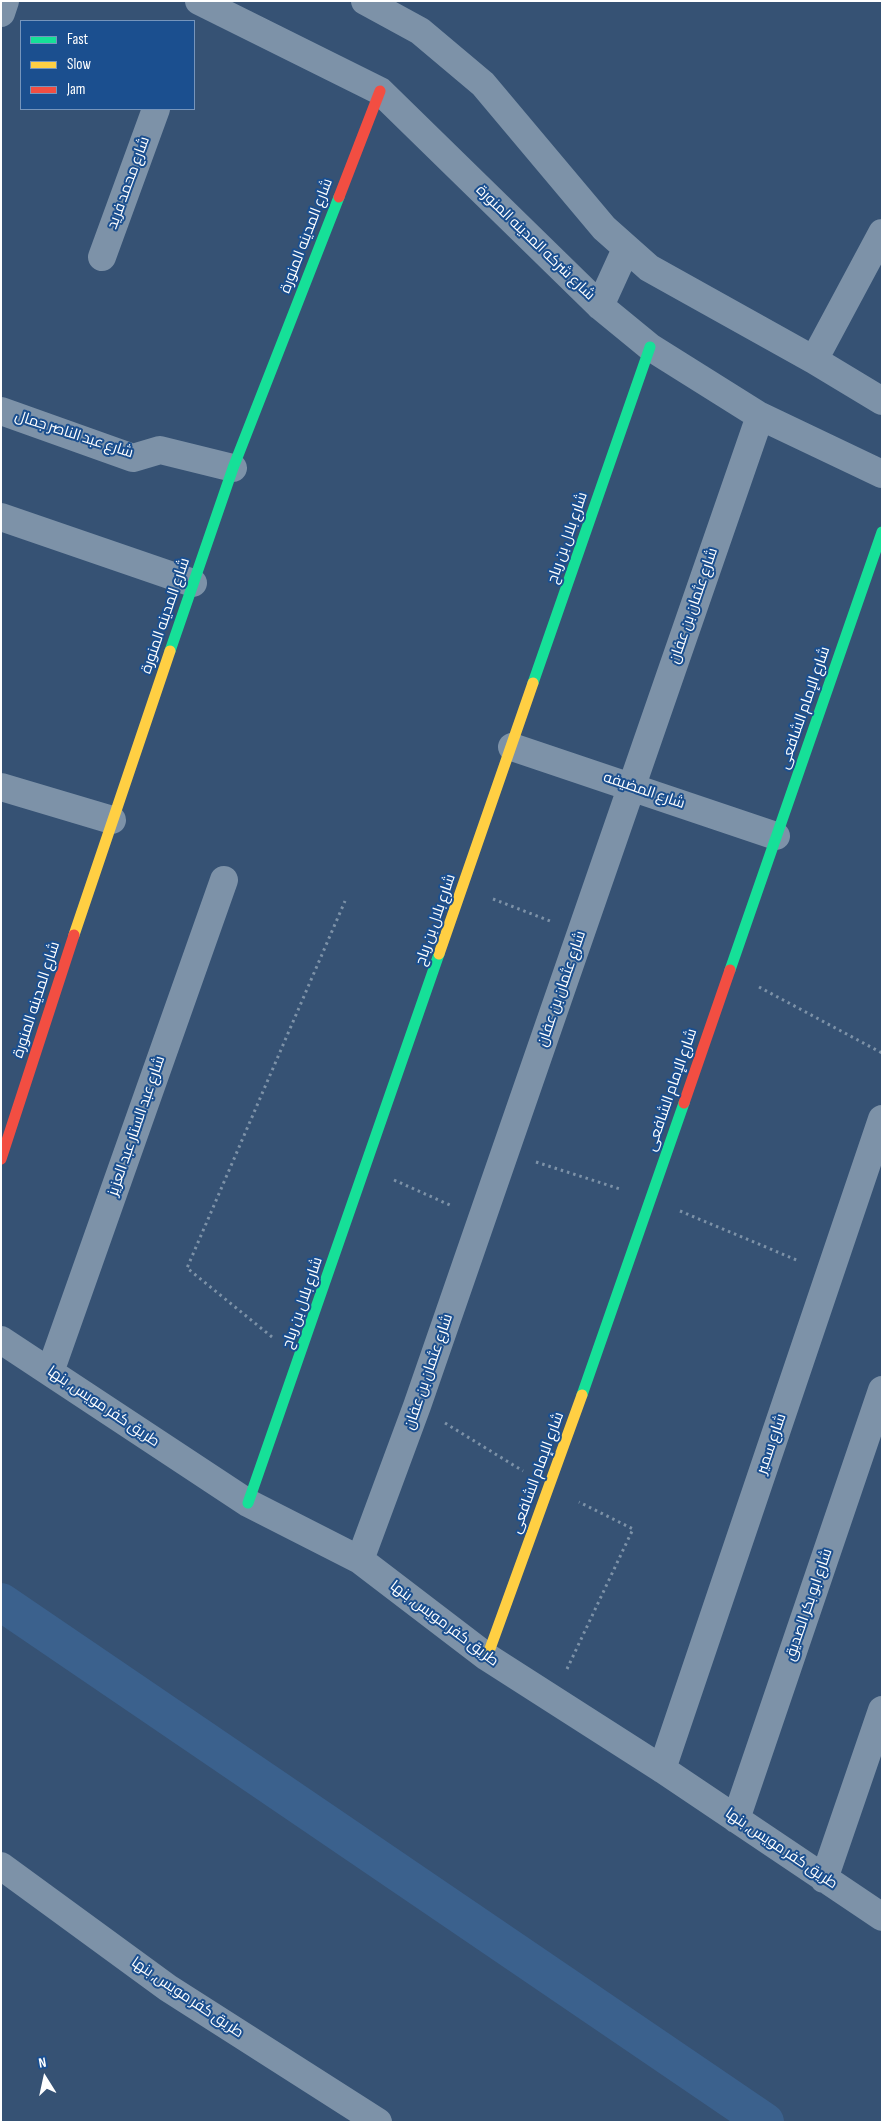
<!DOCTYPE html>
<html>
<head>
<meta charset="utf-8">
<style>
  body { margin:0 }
  #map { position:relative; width:883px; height:2123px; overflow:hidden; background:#365274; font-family:"Sofia Sans Condensed",sans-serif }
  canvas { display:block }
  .frame { position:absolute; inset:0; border:2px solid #fff; pointer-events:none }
  .legend { position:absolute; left:20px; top:20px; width:175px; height:90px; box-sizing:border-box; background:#1b4f8f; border:1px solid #7695bc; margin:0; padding:6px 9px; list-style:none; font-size:15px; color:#fff }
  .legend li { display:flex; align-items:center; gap:10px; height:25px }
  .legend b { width:25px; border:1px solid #7695bc }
  .north { position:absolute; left:20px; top:2053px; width:50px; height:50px; -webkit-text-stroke:4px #1b4f8f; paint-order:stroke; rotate:350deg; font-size:14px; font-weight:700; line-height:20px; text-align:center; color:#fff }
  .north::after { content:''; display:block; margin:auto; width:18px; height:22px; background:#fff; clip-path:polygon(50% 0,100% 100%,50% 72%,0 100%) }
</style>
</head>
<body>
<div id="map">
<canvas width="883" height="2123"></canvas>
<div class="frame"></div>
<ul class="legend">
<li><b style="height:6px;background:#16e098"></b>Fast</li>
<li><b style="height:6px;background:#ffcf43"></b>Slow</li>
<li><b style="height:6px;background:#f24e42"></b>Jam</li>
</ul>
<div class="north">N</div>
</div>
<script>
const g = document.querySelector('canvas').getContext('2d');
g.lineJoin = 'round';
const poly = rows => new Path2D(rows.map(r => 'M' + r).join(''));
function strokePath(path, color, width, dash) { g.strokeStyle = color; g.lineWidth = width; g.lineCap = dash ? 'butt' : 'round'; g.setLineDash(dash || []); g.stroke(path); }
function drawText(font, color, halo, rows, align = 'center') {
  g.font = font + ' "Sofia Sans Condensed",Cairo,sans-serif'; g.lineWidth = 4; g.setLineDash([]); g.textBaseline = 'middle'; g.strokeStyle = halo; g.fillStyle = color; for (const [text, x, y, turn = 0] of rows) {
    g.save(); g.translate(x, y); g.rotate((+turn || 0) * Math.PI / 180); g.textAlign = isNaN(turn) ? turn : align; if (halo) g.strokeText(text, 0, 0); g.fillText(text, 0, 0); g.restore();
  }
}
const canal = poly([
  [1,1602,765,2122]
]);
const path = poly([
  [493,899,550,921],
  [759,987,882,1053],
  [536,1162,620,1189],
  [394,1180,452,1206],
  [680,1211,799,1261],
  [272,1337,187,1268,345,901],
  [445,1423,523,1471],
  [567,1669,633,1529,579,1502]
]);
const street = poly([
  [199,1,380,91,600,306,650,347,760,416,882,474],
  [365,1,420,31,483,84,604,228,649,268,814,360,882,401],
  [1,13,5,1],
  [102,257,156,109],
  [600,306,626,249],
  [814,360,882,233],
  [1,411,133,458,160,450,233,468],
  [1,517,193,583],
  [512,747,776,836],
  [1,787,112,820],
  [1,1340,248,1503,360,1560,487,1657,662,1769,882,1917],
  [50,1372,224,880],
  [360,1560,417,1406,760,416],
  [662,1769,882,1119],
  [736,1819,882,1390],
  [1,1866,168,1988,378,2122],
  [824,1879,882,1710]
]);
const fast = poly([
  [170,651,233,468,339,197],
  [533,683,650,347],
  [730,970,882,532],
  [582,1395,684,1103],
  [248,1503,439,954]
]);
const slow = poly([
  [74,935,170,651],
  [439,954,533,683],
  [487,1657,582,1395]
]);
const jam = poly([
  [339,197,380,91],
  [684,1103,730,970],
  [1,1159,74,935]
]);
const streetNames = [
  ["شارع محمد فريد",129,183,-70],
  ["شارع المدينه المنورة",307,236,-69],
  ["شارع شركه المدينه المنورة",535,243,44],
  ["شارع عبد الناصر جمال",74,435,18],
  ["شارع بلال بن رباح",568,538,-71],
  ["شارع عثمان بن عفان",694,606,-71],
  ["شارع المدينه المنورة",166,616,-71],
  ["شارع الإمام الشافعى",805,708,-71],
  ["شارع المضيفه",644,791,19],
  ["شارع بلال بن رباح",436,920,-71],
  ["شارع عثمان بن عفان",562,989,-71],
  ["شارع المدينه المنورة",37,1000,-72],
  ["شارع الإمام الشافعى",672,1090,-71],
  ["شارع عبد الستار عبد العزيز",137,1126,-71],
  ["شارع بلال بن رباح",303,1303,-71],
  ["شارع عثمان بن عفان",429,1372,-71],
  ["طريق كفر مويس, بنها",103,1407,34],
  ["شارع سمير",772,1444,-71],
  ["شارع الإمام الشافعى",538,1473,-70],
  ["شارع ابو بكر الصديق",809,1605,-71],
  ["طريق كفر مويس, بنها",444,1624,37],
  ["طريق كفر مويس, بنها",781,1849,34],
  ["طريق كفر مويس, بنها",187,1998,34]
];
strokePath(canal, '#3b618d', 38);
strokePath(path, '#7d92a8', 3, [2.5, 4]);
strokePath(street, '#7d92a8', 28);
strokePath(fast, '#16e098', 11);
strokePath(slow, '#ffcf43', 11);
strokePath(jam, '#f24e42', 11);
drawText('15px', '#fff', '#1b4f8f', streetNames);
</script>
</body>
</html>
